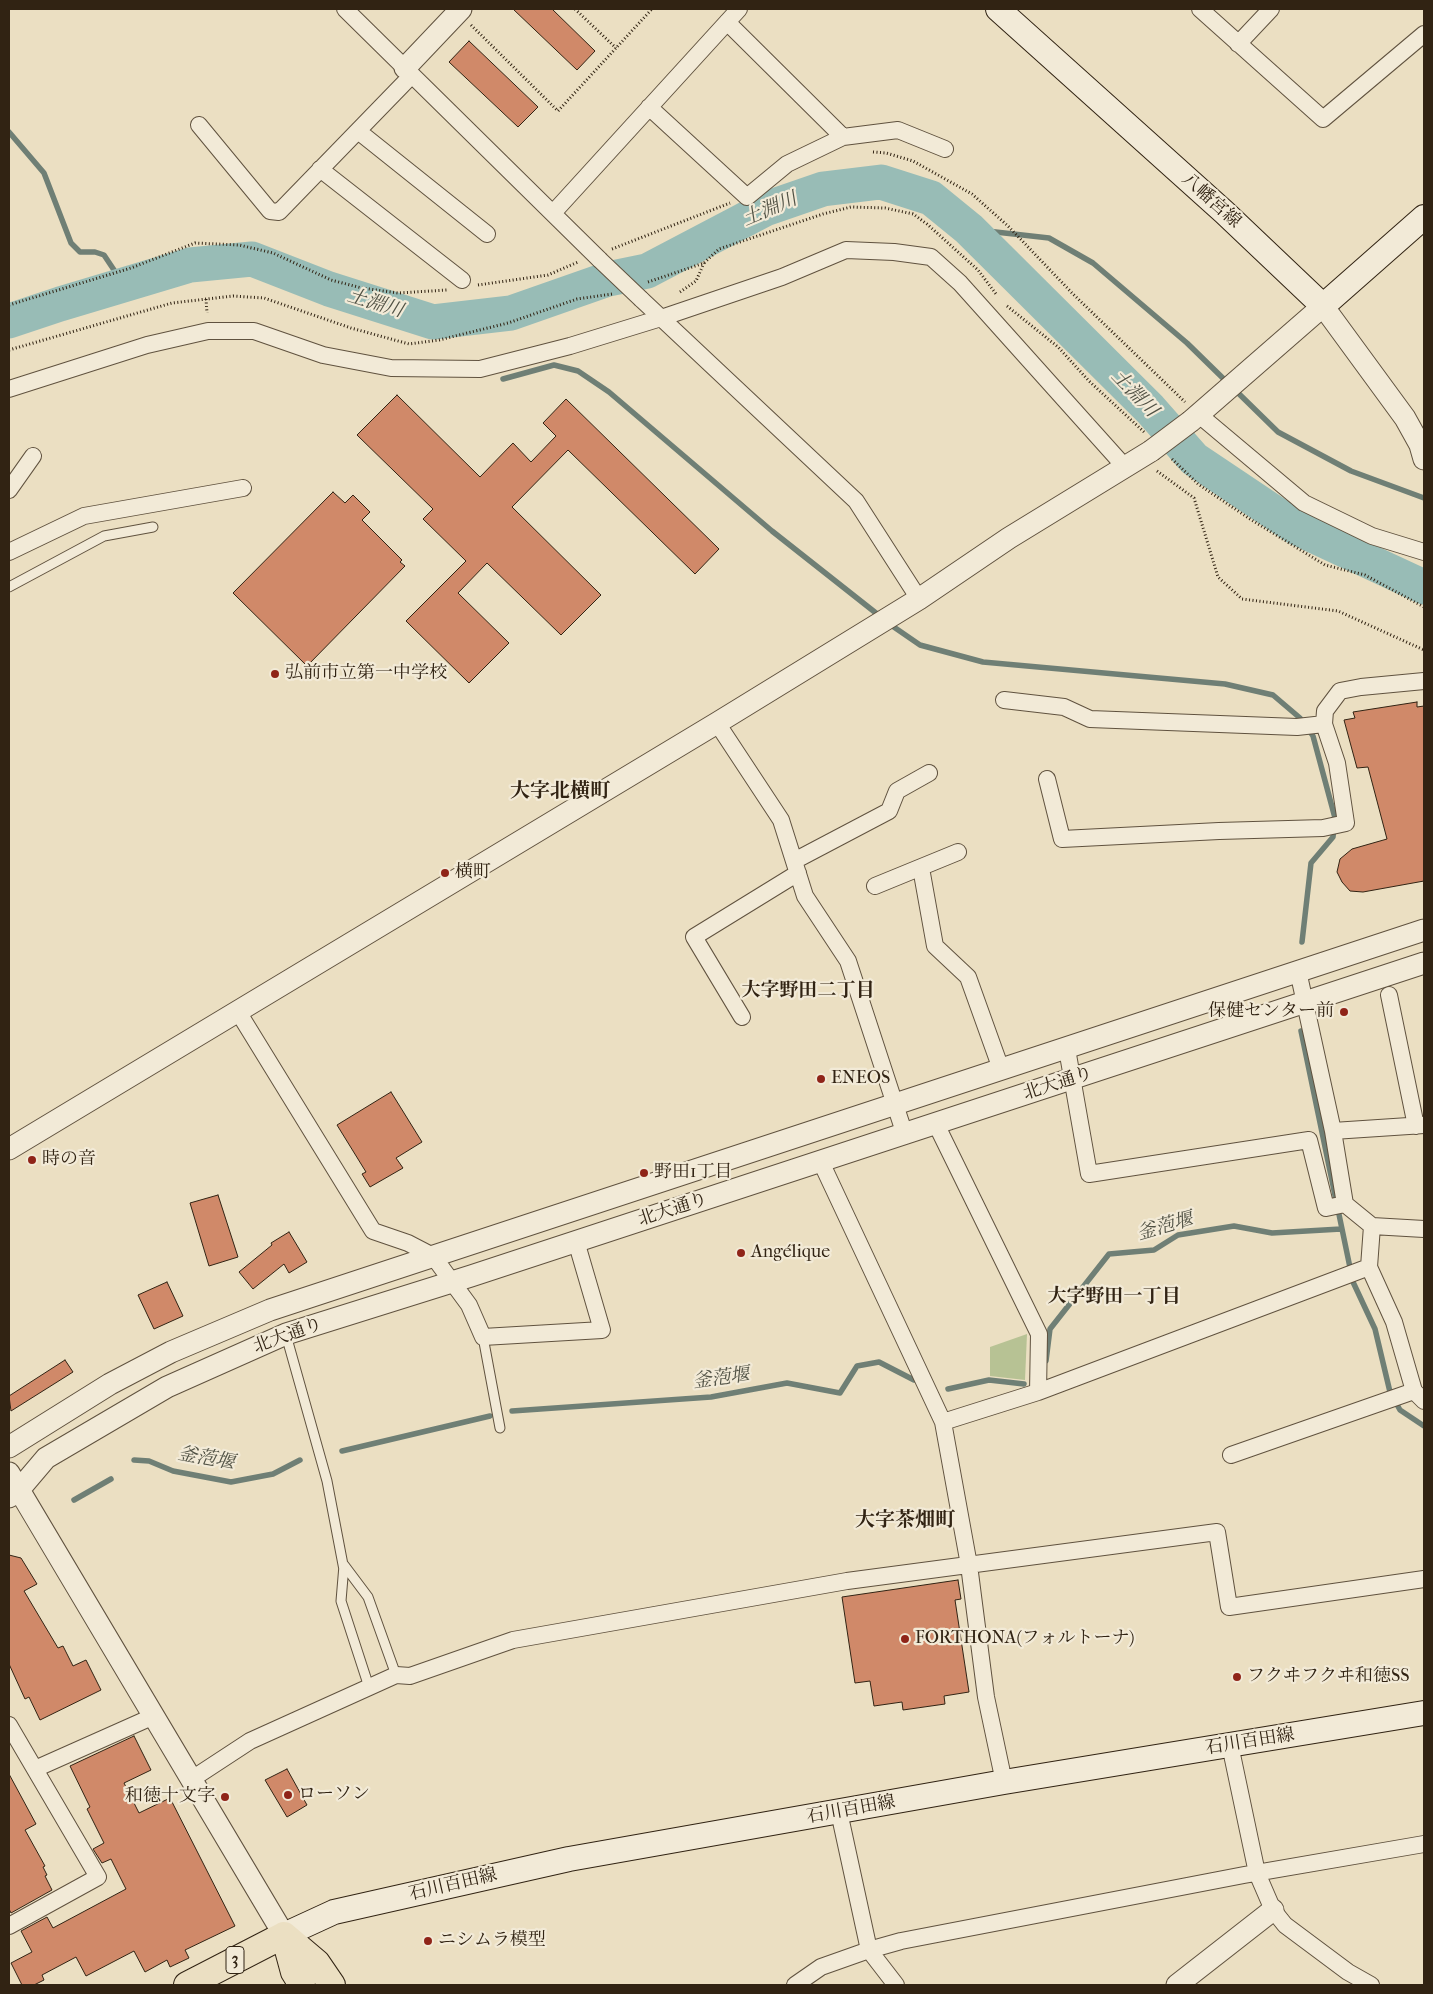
<!DOCTYPE html>
<html>
<head>
<meta charset="utf-8">
<style>
  body { margin:0 }
  #map { position:relative; width:1433px; height:1994px; overflow:hidden; background:#ebdfc2; font-family:"IM FELL French Canon",serif }
  canvas { display:block }
  .frame { position:absolute; inset:0; border:10px solid #312313; pointer-events:none }
</style>
</head>
<body>
<div id="map">
<canvas width="1433" height="1994"></canvas>
<div class="frame"></div>
</div>
<script>
const g = document.querySelector('canvas').getContext('2d');
g.lineJoin = 'round';
function fillPath(path, color) { g.fillStyle = color; g.fill(path, 'evenodd'); }
const poly = rows => new Path2D(rows.map(r => 'M' + r).join(''));
function strokePath(path, color, width, dash) { g.strokeStyle = color; g.lineWidth = width; g.lineCap = dash ? 'butt' : 'round'; g.setLineDash(dash || []); g.stroke(path); }
function drawText(font, color, halo, rows, align = 'center') {
  g.font = font + ' "IM FELL French Canon","Noto Serif JP",serif'; g.lineWidth = 4.5; g.setLineDash([]); g.textBaseline = 'middle'; g.strokeStyle = halo; g.fillStyle = color; for (const [text, x, y, turn = 0] of rows) {
    g.save(); g.translate(x, y); g.rotate((+turn || 0) * Math.PI / 180); g.textAlign = isNaN(turn) ? turn : align; if (halo) g.strokeText(text, 0, 0); g.fillText(text, 0, 0); g.restore();
  }
}
const green = poly([
  [1027,1334,1025,1380,990,1376,990,1347]
]);
const stream = poly([
  [9,132,44,173,71,243,80,252,95,252,104,255,124,285],
  [969,229,1049,238,1093,263,1187,343,1278,432,1351,471,1424,498],
  [503,379,554,365,578,371,609,392,772,531,881,617],
  [888,623,920,645,983,662,1225,684,1273,695,1300,718,1313,736,1335,818,1333,837,1311,863,1302,942],
  [1301,1031,1353,1282,1375,1329,1390,1392,1400,1410,1424,1426],
  [1046,1361,1050,1329,1109,1254,1154,1250,1178,1235,1234,1226,1272,1233,1341,1229],
  [948,1389,989,1380,1024,1384],
  [512,1411,711,1397,787,1383,840,1393,857,1366,879,1362,914,1380],
  [342,1451,490,1416],
  [134,1460,149,1461,173,1471,231,1482,273,1474,300,1460],
  [74,1500,111,1479]
]);
const river = poly([
  [9,321,60,304,190,265,252,259,329,289,433,322,511,313,608,279,647,271,765,209,823,189,881,182,931,198,969,229,1150,409,1194,459,1297,528,1424,587]
]);
const building = poly([
  [513,9,552,9,595,51,577,70,513,9],
  [469,41,538,107,518,127,449,62,469,41],
  [397,395,480,477,513,443,531,462,556,436,543,423,566,399,719,549,695,574,568,450,512,507,601,595,561,635,487,563,458,593,509,643,469,683,406,621,466,561,423,519,433,509,357,435,397,395],
  [333,492,345,503,353,495,370,512,362,520,402,560,400,562,405,566,307,666,233,593,333,492],
  [1417,702,1417,707,1424,706,1424,881,1363,892,1350,891,1342,882,1337,872,1340,859,1352,849,1387,839,1368,767,1357,768,1344,720,1355,718,1353,712,1417,702],
  [391,1092,422,1142,396,1158,403,1168,370,1187,362,1174,366,1172,337,1125,391,1092],
  [218,1195,238,1257,209,1266,190,1203,218,1195],
  [289,1232,307,1262,289,1273,284,1264,253,1289,239,1272,272,1245,271,1243,289,1232],
  [167,1282,183,1316,154,1329,138,1295,167,1282],
  [65,1360,73,1372,11,1411,9,1396,65,1360],
  [9,1555,21,1558,37,1584,24,1591,58,1648,63,1646,73,1666,86,1660,101,1690,40,1720,29,1697,25,1699,9,1664,9,1555],
  [958,1580,961,1599,955,1600,969,1692,944,1696,945,1704,903,1710,902,1702,874,1706,870,1681,855,1683,842,1597,958,1580],
  [134,1736,151,1770,124,1783,139,1813,170,1798,235,1926,185,1950,189,1958,170,1967,167,1960,145,1972,134,1951,86,1976,76,1957,42,1975,44,1980,34,1985,22,1985,11,1963,32,1952,21,1931,47,1917,53,1928,126,1889,111,1859,102,1863,93,1849,104,1843,87,1809,90,1807,70,1766,134,1736],
  [287,1769,307,1805,287,1817,265,1780,287,1769],
  [9,1774,36,1824,25,1830,45,1866,43,1867,47,1875,45,1876,52,1890,11,1913,9,1909,9,1774]
]);
const path = poly([
  [575,9,616,48],
  [471,25,558,111,652,9],
  [873,152,886,153,913,161,972,194,1008,226,1073,294,1185,402],
  [612,249,730,203],
  [648,282,704,263,719,249,823,214,851,207,885,208,913,214,927,224,978,270,996,294],
  [478,285,548,275,578,262],
  [680,292,696,281,704,263],
  [206,299,207,313],
  [9,305,131,268,195,243,239,245,273,253,331,280,362,288,398,293,447,290],
  [1007,306,1058,347,1089,381,1144,432],
  [9,350,172,303,233,296,264,298,351,328,409,344,439,340,508,323,577,299,612,294],
  [1172,459,1198,484,1250,519,1325,565,1365,575,1424,607],
  [1157,471,1194,498,1218,577,1242,599,1338,611,1424,650]
]);
const service = poly([
  [9,587,104,536,153,527],
  [286,1335,327,1481,344,1570],
  [483,1337,500,1428],
  [369,1687,341,1601,344,1565,368,1597,396,1675]
]);
const minor = poly([
  [345,9,600,260],
  [1200,9,1323,119,1424,34],
  [727,22,843,137],
  [1238,44,1271,9],
  [649,107,747,197,787,164,843,137,898,130,945,149],
  [199,125,270,211,279,212,412,75],
  [358,131,487,234],
  [320,169,462,280],
  [553,213,739,9],
  [641,299,856,501,919,599],
  [9,389,147,345,208,331,254,331,323,355,391,368,480,369,570,346,661,318,782,277,846,250,894,252,931,257,960,283,1125,467],
  [1198,414,1304,503,1372,536,1424,552],
  [9,490,33,456],
  [9,552,84,516,243,488],
  [1004,700,1064,707,1090,719,1297,727,1324,724],
  [717,723,781,820,805,896,848,961,904,1132],
  [1047,779,1062,839,1219,831,1323,828,1346,823,1337,763,1324,724,1325,711,1340,691,1361,687,1424,681],
  [794,861,889,811,897,791,929,773],
  [921,868,935,946,968,977,1001,1069],
  [875,886,958,852],
  [1298,971,1333,1131,1345,1204,1372,1226,1424,1229],
  [1389,995,1416,1126],
  [237,1010,373,1231,408,1243,433,1256,469,1305,483,1337,602,1330,576,1241],
  [742,1017,694,937,798,873],
  [1067,1049,1089,1174,1309,1140,1326,1208,1345,1204],
  [936,1124,1039,1334,1038,1392],
  [1333,1131,1424,1125],
  [821,1162,943,1422,969,1565,986,1697,1004,1782],
  [1372,1226,1369,1267,1394,1322,1414,1391,1424,1401],
  [943,1422,1038,1392,1369,1267],
  [1231,1455,1414,1391],
  [9,1725,98,1877,9,1926],
  [1230,1745,1257,1873,1273,1910,1285,1925,1348,1972,1371,1985],
  [35,1769,154,1716],
  [192,1779,250,1741,396,1675,410,1676,513,1640,847,1581,1217,1532,1229,1607,1424,1579],
  [839,1812,869,1950,896,1985],
  [795,1985,821,1967,869,1950,901,1941,1244,1875,1424,1844]
]);
const tertiary = poly([
  [405,68,461,9],
  [1191,421,1323,306,1405,418,1420,445,1424,459],
  [9,1149,717,723,919,599,1009,538,1151,451],
  [9,1447,110,1384,171,1352,270,1310,1424,930],
  [9,1473,284,1935],
  [9,1497,18,1491,46,1458,167,1387,286,1334,471,1276,1424,963],
  [1177,1985,1273,1910]
]);
const secondary = poly([
  [998,9,1224,212,1323,306,1424,217],
  [284,1935,334,1912,569,1859,1004,1782,1424,1713]
]);
const primary = poly([
  [284,1935,317,1963,332,1985],
  [284,1935,294,1972,302,1985],
  [187,1985,284,1935]
]);
const minorBridge = poly([
  [600,260,641,299]
]);
const tertiaryBridge = poly([
  [1151,451,1191,421]
]);
const markers = [
  [275,674,5,"#8f2418"],
  [445,873,5,"#8f2418"],
  [1344,1012,5,"#8f2418"],
  [821,1079,5,"#8f2418"],
  [32,1160,5,"#8f2418"],
  [644,1173,5,"#8f2418"],
  [741,1253,5,"#8f2418"],
  [905,1639,5,"#8f2418"],
  [1237,1677,5,"#8f2418"],
  [288,1795,5,"#8f2418"],
  [225,1797,5,"#8f2418"],
  [428,1941,5,"#8f2418"]
];
const shields = [
  [235,1960,18]
];
const shieldNames = [
  ["3",235,1960]
];
const streetNames = [
  ["八幡宮線",1211,201,42],
  ["北大通り",1058,1084,-18],
  ["北大通り",673,1210,-18],
  ["北大通り",288,1336,-20],
  ["石川百田線",1250,1742,-9],
  ["石川百田線",851,1810,-10],
  ["石川百田線",453,1885,-13]
];
const poiNames = [
  ["弘前市立第一中学校",285,674],
  ["横町",455,873],
  ["保健センター前",1334,1012,"right"],
  ["ENEOS",831,1079],
  ["時の音",42,1160],
  ["野田1丁目",654,1173],
  ["Angélique",751,1253],
  ["FORTHONA(フォルトーナ)",915,1639],
  ["フクヰフクヰ和徳SS",1247,1677],
  ["ローソン",298,1795],
  ["和徳十文字",215,1797,"right"],
  ["ニシムラ模型",438,1941]
];
const waterNames = [
  ["土淵川",770,210,-23],
  ["土淵川",375,304,17],
  ["土淵川",1134,394,46],
  ["釜萢堰",1165,1227,-16],
  ["釜萢堰",721,1379,-8],
  ["釜萢堰",206,1459,10]
];
const neighbourhoodNames = [
  ["大字野田二丁目",808,991],
  ["大字野田一丁目",1114,1297]
];
const quarterNames = [
  ["大字北横町",560,792],
  ["大字茶畑町",905,1521]
];
fillPath(green, '#b7c294');
strokePath(stream, '#6f7f75', 5.5);
strokePath(river, '#98bcb6', 35);
fillPath(building, '#d08969');
strokePath(building, '#312313', 1);
strokePath(service, '#60523f', 11);
strokePath(minor, '#60523f', 18);
strokePath(tertiary, '#60523f', 23);
strokePath(secondary, '#312313', 26);
strokePath(primary, '#312313', 28);
strokePath(path, '#312313', 3, [1, 2.5]);
strokePath(service, '#f2ead7', 9);
strokePath(minor, '#f2ead7', 16);
strokePath(tertiary, '#f2ead7', 21);
strokePath(secondary, '#f2ead7', 24);
strokePath(primary, '#ebdfc2', 26);
strokePath(minorBridge, '#60523f', 18, []);
strokePath(tertiaryBridge, '#60523f', 23, []);
strokePath(minorBridge, '#f2ead7', 16);
strokePath(tertiaryBridge, '#f2ead7', 21);
for (const [x, y, r, color] of markers) { const dot = new Path2D(); dot.arc(x, y, r, 0, 2 * Math.PI); g.fillStyle = color; g.fill(dot); strokePath(dot, '#f2ead7', 2); }
for (const [x, y, w] of shields) { const box = new Path2D(); box.roundRect(x - w / 2, y - 13.5, w, 27, 4); g.fillStyle = '#f2ead7'; g.fill(box); strokePath(box, '#312313', 1); }
drawText('bold 16px', '#312313', null, shieldNames);
drawText('18px', '#312313', '#f2ead7', streetNames);
drawText('18px', '#312313', '#f2ead7', poiNames, 'left');
drawText('italic 19px', '#505144', '#f2ead7', waterNames);
drawText('bold 19px', '#312313', '#f2ead7', neighbourhoodNames);
drawText('bold 20px', '#312313', '#f2ead7', quarterNames);
</script>
</body>
</html>
